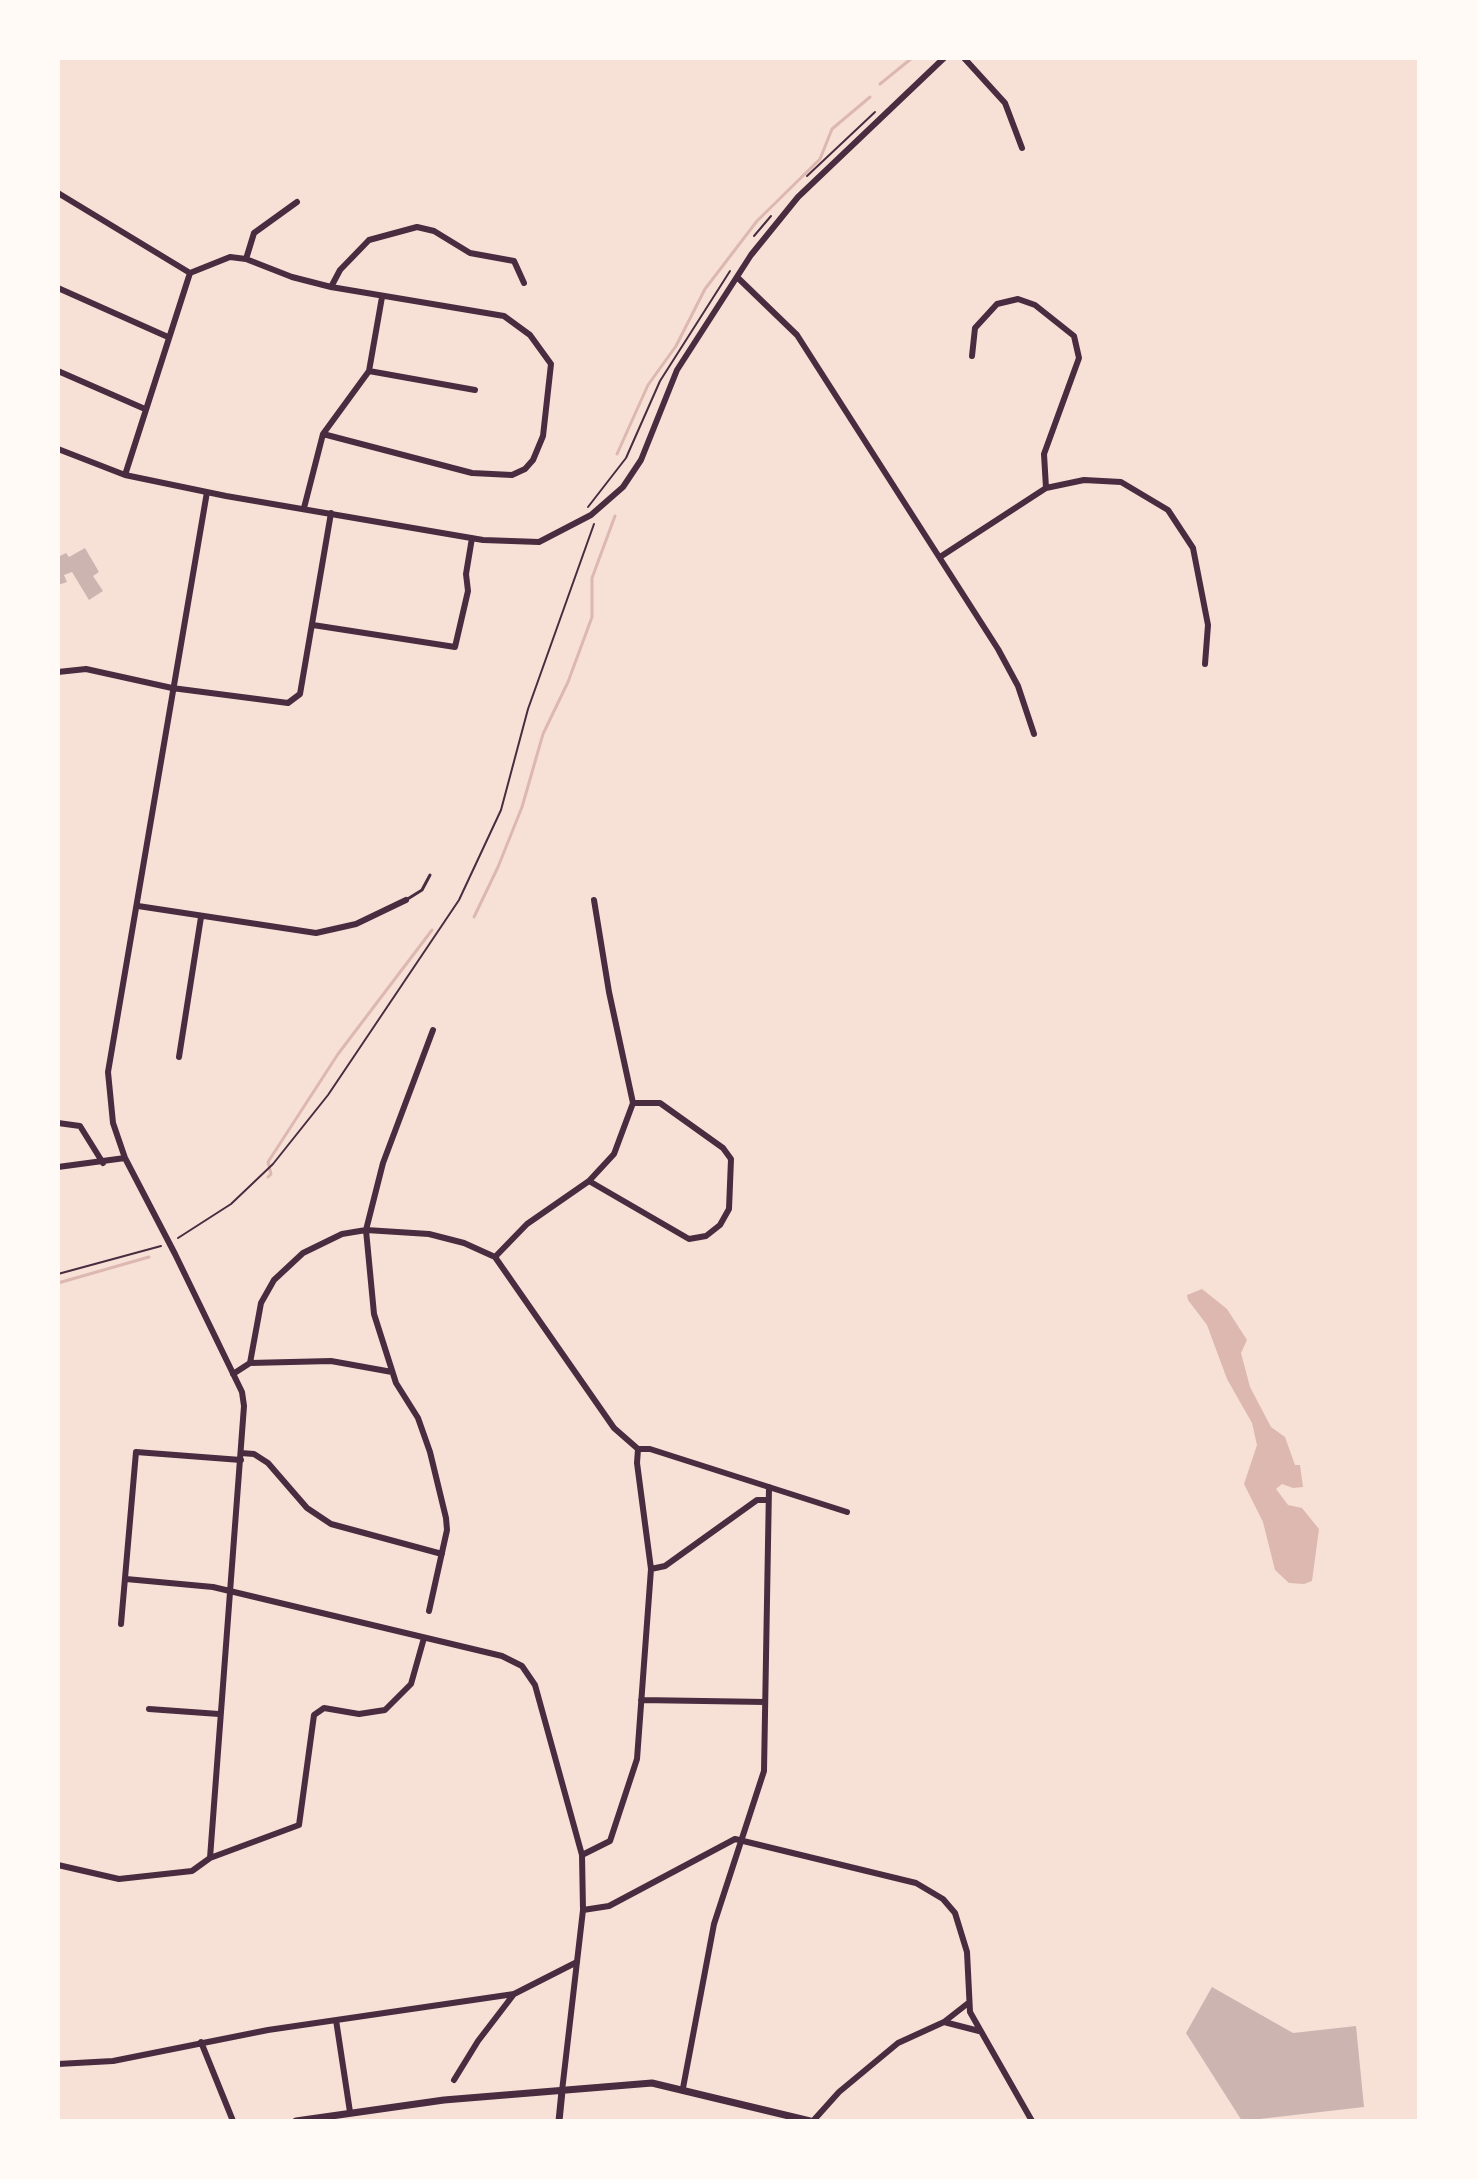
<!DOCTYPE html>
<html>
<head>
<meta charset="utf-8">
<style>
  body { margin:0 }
  #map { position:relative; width:1477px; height:2179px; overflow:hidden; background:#f7e1d7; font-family:"Varela Round",sans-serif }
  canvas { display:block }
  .frame { position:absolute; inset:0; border:60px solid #fffaf5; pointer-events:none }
</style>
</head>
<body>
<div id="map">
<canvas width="1477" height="2179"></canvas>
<div class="frame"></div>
</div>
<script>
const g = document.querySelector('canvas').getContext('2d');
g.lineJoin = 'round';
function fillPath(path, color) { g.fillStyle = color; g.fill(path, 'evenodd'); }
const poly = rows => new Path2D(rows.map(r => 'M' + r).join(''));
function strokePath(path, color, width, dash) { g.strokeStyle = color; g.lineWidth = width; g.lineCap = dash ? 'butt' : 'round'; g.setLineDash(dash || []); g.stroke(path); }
const water = poly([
  [1202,1289,1227,1309,1247,1340,1241,1353,1250,1387,1271,1427,1285,1437,1295,1465,1300,1465,1303,1487,1293,1488,1282,1484,1276,1489,1288,1505,1302,1508,1319,1529,1312,1581,1304,1584,1289,1583,1275,1570,1263,1522,1244,1484,1257,1445,1252,1423,1227,1379,1207,1325,1188,1300,1187,1295]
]);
const stream = poly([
  [880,84,912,58],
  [617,454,648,385,676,346,705,289,757,221,820,159,832,129,870,97],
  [474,917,498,867,522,807,543,734,568,682,592,617,592,578,615,516],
  [268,1177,271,1174,268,1162,338,1054,432,930],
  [58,1283,149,1257]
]);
const building = poly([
  [85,548,99,572,93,576,103,591,89,600,72,572,64,575,67,582,58,585,58,557,66,553,69,557],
  [1212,1987,1293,2033,1356,2026,1364,2107,1242,2121,1186,2033]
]);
const path = poly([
  [807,176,875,112],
  [754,236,771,216],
  [588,507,626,458,660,381,730,271],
  [178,1238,231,1204,273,1164,328,1095,459,900,501,810,528,709,594,524],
  [58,1274,161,1246]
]);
const service = poly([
  [406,900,422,890,430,875]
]);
const minor = poly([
  [964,58,1005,103,1022,148],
  [58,193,190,273,230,257,246,259,292,277,331,287,504,316,530,335,551,364,543,436,533,460,525,469,512,475,472,473,323,434,304,508],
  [246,259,254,233,297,202],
  [737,277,797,335,998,649,1018,686,1034,734],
  [331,287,340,270,369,240,417,227,434,231,470,253,514,261,524,283],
  [58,288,168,337],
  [972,356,975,328,997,304,1018,299,1035,305,1074,336,1079,358,1044,454,1046,488],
  [58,371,145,409],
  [369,371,475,390],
  [323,434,369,371,382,297],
  [58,449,125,475,226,496,483,540,539,542,591,515,623,487,641,460,677,370,751,255,798,197,944,58],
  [125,475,190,273],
  [207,492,108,1072,113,1123,125,1158,175,1254,242,1392,244,1406,210,1858],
  [940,557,1046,488,1084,480,1121,482,1168,510,1193,548,1208,625,1205,664],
  [313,625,455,647,468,591,466,574,472,538],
  [58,672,86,669,172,688,288,703,300,694,331,513],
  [138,906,316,933,356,924,406,900],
  [179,1057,201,917],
  [58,1123,80,1126,103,1163],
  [58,1167,125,1158],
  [589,1181,689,1239,706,1236,720,1225,729,1209,731,1159,723,1148,660,1103,633,1103],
  [495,1257,527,1224,589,1181,614,1154,633,1103,609,992,594,900],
  [250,1363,331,1361,392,1372],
  [233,1374,250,1363,261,1303,274,1280,303,1253,342,1234,366,1230,429,1234,464,1243,495,1257,614,1428,638,1449,637,1463,651,1569,637,1759,610,1841,582,1855],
  [638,1449,650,1449,847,1512],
  [241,1453,254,1454,268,1463,307,1508,331,1524,442,1554],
  [651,1569,665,1566,757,1500,768,1500],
  [126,1579,213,1587,502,1656,522,1666,535,1685,582,1855,583,1910,562,2091],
  [429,1611,447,1530,446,1518,430,1452,418,1418,396,1383,374,1314,366,1230,383,1163,433,1030],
  [121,1624,136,1452,241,1460],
  [641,1700,765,1702],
  [149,1709,219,1714],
  [210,1858,299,1825,314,1715,324,1708,359,1714,385,1710,411,1684,424,1638],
  [58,1865,119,1879,192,1871,210,1858],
  [583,1910,609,1906,735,1839,916,1883,943,1899,955,1913,967,1952,970,2012,1032,2121],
  [336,2020,350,2112],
  [944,2022,979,2031],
  [201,2042,233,2121],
  [58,2064,113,2061,268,2030,514,1994,577,1962],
  [454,2080,478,2041,514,1994],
  [683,2088,714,1924,764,1771,769,1487],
  [813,2121,839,2092,898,2043,944,2022,967,2004]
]);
const tertiary = poly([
  [296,2121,444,2100,652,2083,810,2121],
  [559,2121,562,2091]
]);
fillPath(water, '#dcb8b0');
strokePath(stream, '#dcb8b0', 3);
fillPath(building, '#ccb4b1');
strokePath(path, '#4a2c40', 2);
strokePath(service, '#4a2c40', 3);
strokePath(minor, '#4a2c40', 6);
strokePath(tertiary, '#4a2c40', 7);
</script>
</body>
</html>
